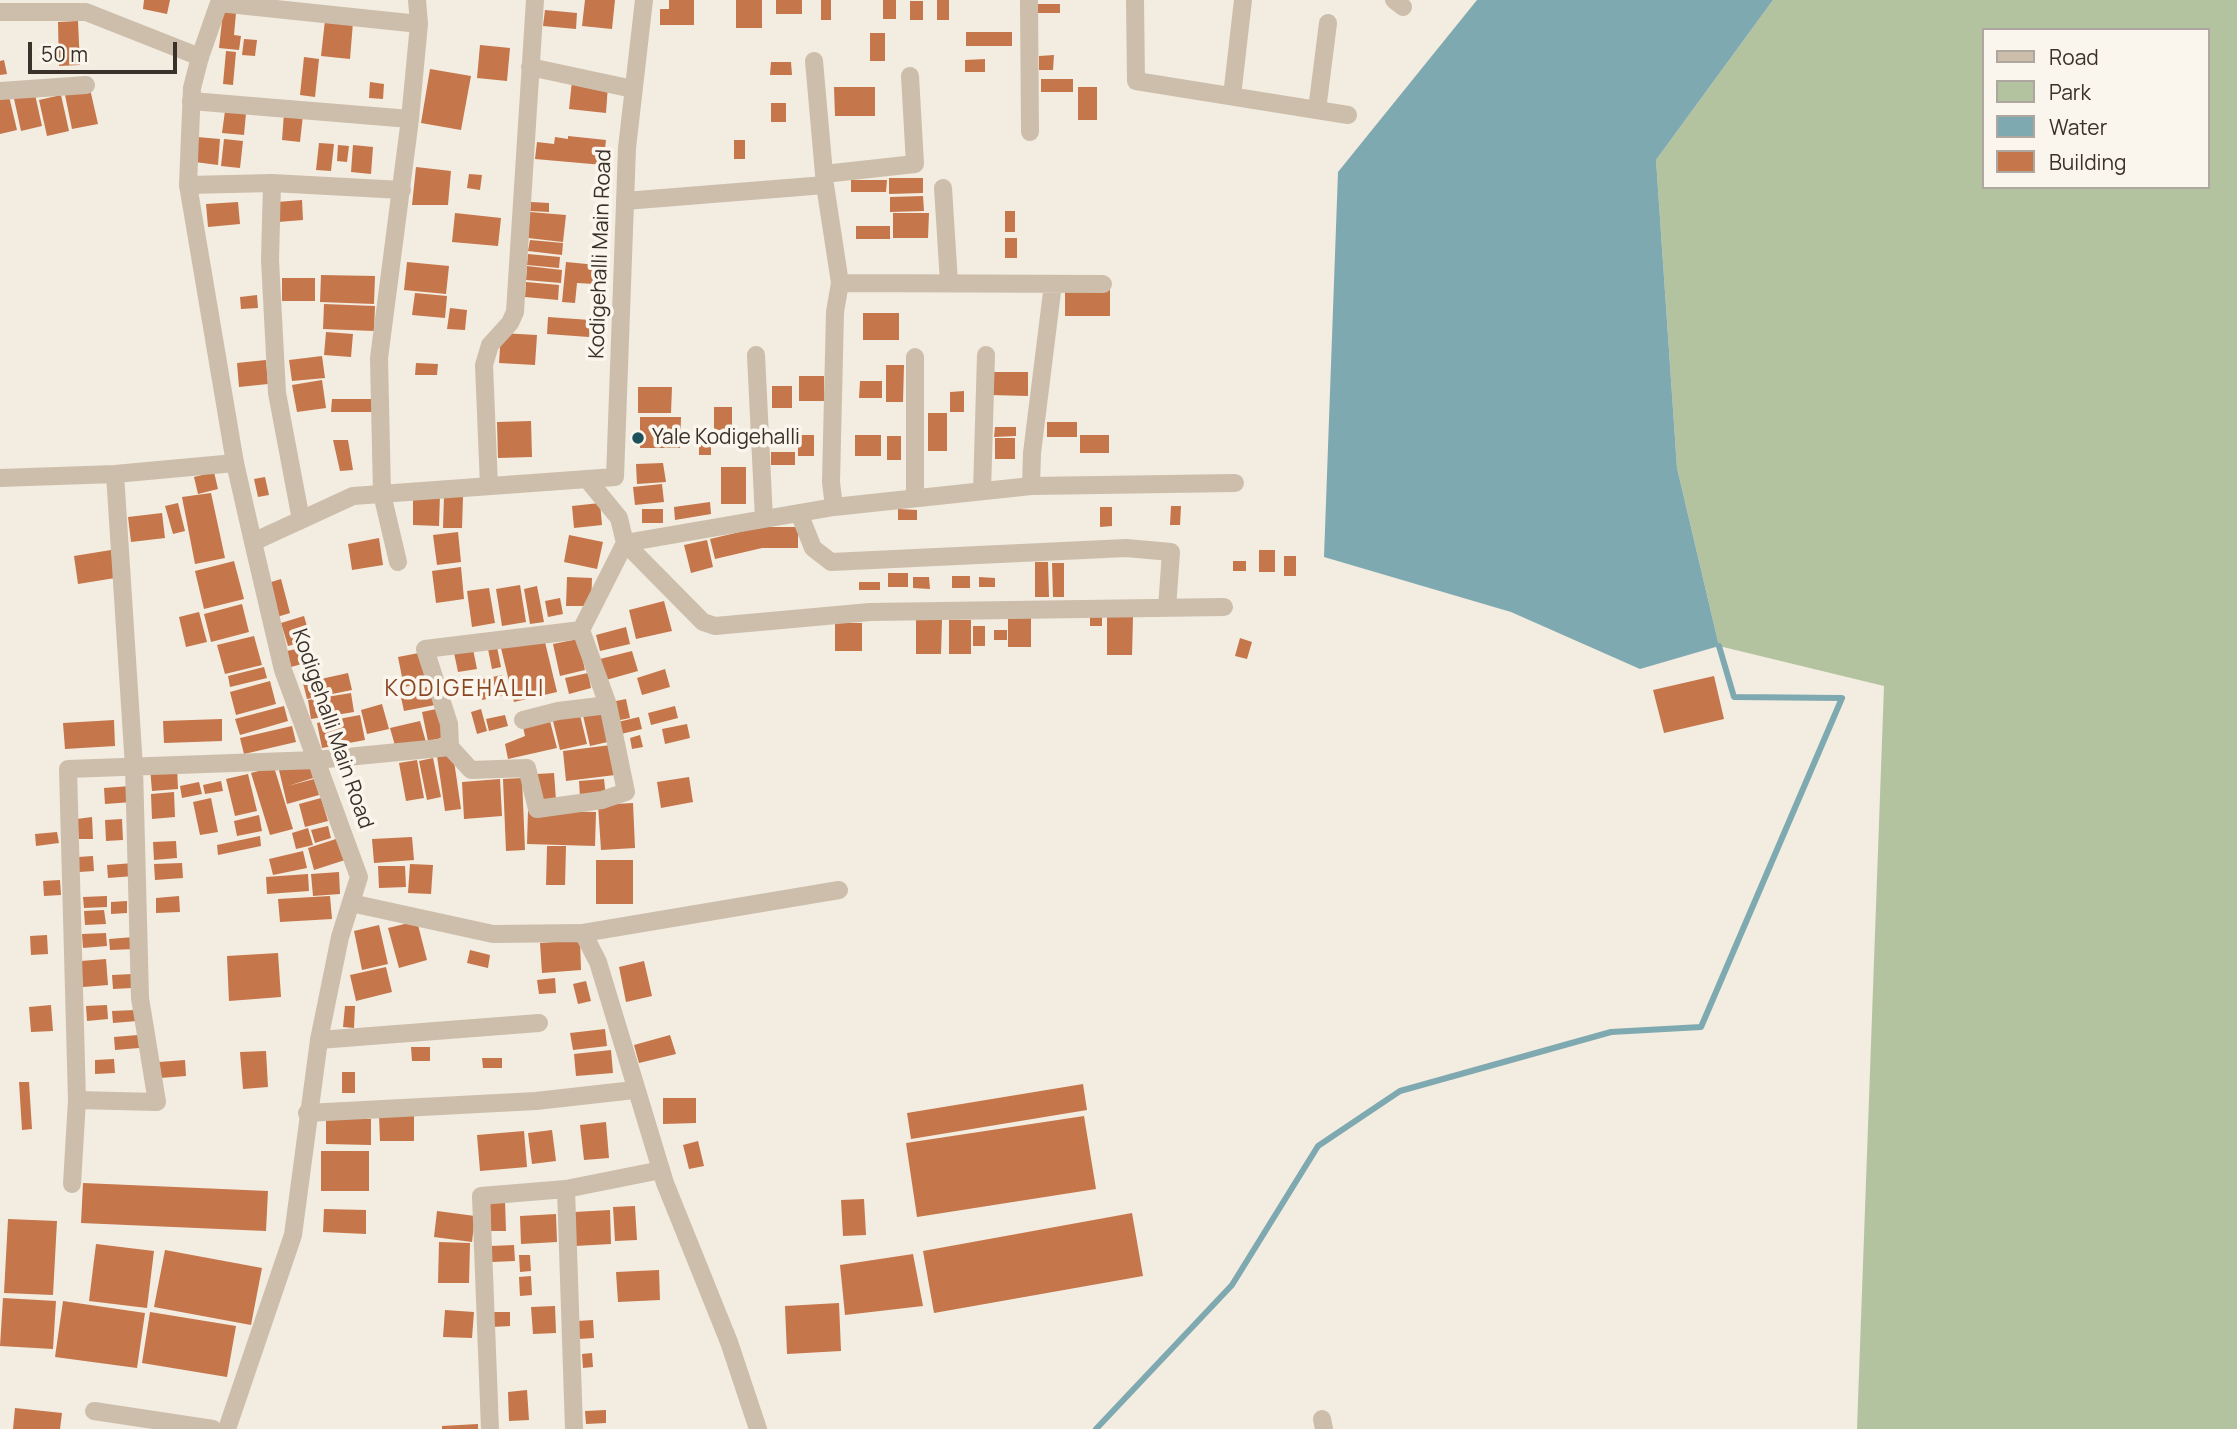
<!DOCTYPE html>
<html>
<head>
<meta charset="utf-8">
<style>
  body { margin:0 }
  #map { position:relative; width:2237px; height:1429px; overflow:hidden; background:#f3ece0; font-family:Manrope,sans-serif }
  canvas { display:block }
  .legend { position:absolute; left:1982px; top:28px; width:228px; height:161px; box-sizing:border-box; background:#faf6ed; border:2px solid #ada79f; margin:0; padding:9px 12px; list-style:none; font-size:21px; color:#3a312a }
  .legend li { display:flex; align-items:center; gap:14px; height:35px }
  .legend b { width:35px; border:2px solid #ada79f }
  .scale { position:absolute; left:28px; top:42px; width:149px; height:32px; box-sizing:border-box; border:4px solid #3a312a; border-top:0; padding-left:9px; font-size:21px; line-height:24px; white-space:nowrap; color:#3a312a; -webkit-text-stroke:5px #faf6ed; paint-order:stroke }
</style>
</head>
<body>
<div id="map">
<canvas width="2237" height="1429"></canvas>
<ul class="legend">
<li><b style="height:9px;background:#ccbeab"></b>Road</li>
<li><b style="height:19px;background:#b3c39f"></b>Park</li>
<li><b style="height:19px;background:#7fa9b0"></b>Water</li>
<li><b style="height:19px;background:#c5764b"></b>Building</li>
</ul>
<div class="scale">50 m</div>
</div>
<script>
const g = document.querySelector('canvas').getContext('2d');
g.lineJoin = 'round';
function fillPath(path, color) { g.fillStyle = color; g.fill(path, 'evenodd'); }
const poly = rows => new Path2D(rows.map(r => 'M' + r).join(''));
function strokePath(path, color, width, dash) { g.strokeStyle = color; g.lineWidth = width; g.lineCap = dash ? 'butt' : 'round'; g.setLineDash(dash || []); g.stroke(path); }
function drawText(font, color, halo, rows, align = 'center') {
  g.font = font + ' Manrope,sans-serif'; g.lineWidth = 7; g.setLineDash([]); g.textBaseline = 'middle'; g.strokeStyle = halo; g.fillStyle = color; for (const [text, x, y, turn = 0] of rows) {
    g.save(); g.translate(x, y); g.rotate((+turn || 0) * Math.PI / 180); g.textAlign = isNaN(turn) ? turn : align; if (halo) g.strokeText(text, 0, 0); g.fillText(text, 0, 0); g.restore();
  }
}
const green = poly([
  [1773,0,2237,0,2237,1429,1857,1429,1884,686,1719,646,1677,468,1656,160],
  [1983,30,2207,30,2207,187,1983,187]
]);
const water = poly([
  [1477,0,1773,0,1656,160,1677,468,1719,646,1640,669,1511,612,1324,557,1338,172]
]);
const stream = poly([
  [1096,1429,1232,1285,1318,1146,1400,1091,1611,1032,1701,1027,1842,698,1734,697,1719,646]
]);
const building = poly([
  [144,0,170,0,167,14,143,9],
  [585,0,615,0,612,29,582,26],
  [669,0,694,0,694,25,660,25,660,9,669,9],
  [736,0,762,0,762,28,736,28],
  [776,0,802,0,802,14,776,14],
  [821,0,831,0,831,20,821,20],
  [883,0,896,0,896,19,883,19],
  [937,0,949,0,949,20,937,20],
  [910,1,923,1,923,20,910,20],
  [1038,4,1060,4,1060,13,1038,13],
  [545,10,577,13,576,29,543,26],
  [223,12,236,13,234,35,241,36,239,50,219,48],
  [325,20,353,22,350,59,321,56],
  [78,21,80,65,59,66,58,22],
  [966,32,1012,32,1012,46,966,46],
  [870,33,885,33,885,61,870,61],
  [244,39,257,40,255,56,242,55],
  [480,45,510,48,507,81,477,78],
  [226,51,236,52,233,85,223,84],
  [1054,55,1053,70,1039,70,1039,56],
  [304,57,319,59,315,97,300,95],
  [985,59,985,72,965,72,965,60],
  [4,60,7,74,0,75,0,61],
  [771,62,791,62,792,75,770,75],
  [430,69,471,76,461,130,421,123],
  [1041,79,1073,79,1073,92,1041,92],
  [572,81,608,85,606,113,569,109],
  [370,82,384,84,383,99,369,98],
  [834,87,875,87,875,116,835,116],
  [1078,87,1097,87,1097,120,1078,120],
  [90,89,98,124,72,129,65,95],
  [34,90,42,126,21,131,13,94],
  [8,92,17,130,0,134,0,94],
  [61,95,69,131,47,136,39,100],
  [771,103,786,103,786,122,771,122],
  [225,111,246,113,244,135,222,133],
  [284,113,303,115,300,142,282,140],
  [568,136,606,140,603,165,535,159,537,142,554,144,555,137,568,139],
  [197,137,220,139,218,165,195,162],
  [224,139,243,141,240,168,221,166],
  [734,140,745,140,745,159,734,159],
  [319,143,334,144,331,171,316,170],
  [338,145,349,146,347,162,337,161],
  [353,145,373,147,371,174,351,172],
  [416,167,451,171,448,205,412,205],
  [469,174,482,175,480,190,467,188],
  [889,178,923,178,923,193,889,194],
  [851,180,887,180,886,192,851,192],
  [923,196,924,211,890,212,890,197],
  [302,200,303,220,278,222,277,202],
  [238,202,240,224,208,227,206,204],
  [531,202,549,203,549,212,530,211],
  [1005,211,1015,211,1015,232,1005,232],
  [530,212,566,215,563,242,528,238],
  [455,213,501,218,498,246,452,242],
  [893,213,929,213,928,238,893,238],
  [856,226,890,226,890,239,856,239],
  [1005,238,1017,238,1017,258,1005,258],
  [530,240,563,243,562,255,528,251],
  [528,254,560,257,559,268,527,265],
  [407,262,449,266,446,294,404,290],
  [566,262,597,265,595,284,577,283,575,303,562,302],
  [527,266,562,270,561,283,526,280],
  [321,275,375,276,374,304,320,302],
  [282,278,315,278,315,301,282,301],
  [526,282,559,285,558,300,525,297],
  [1065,286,1110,287,1110,316,1065,316],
  [415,293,447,296,445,318,412,315],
  [257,295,258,308,241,309,240,297],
  [324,304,375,306,374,331,323,329],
  [450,308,467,310,465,330,447,329],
  [863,313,899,313,899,340,863,340],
  [548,317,590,320,589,337,547,334],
  [326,332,353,334,351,357,324,355],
  [501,333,537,335,535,365,499,363],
  [322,356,325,378,292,381,289,360],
  [266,360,268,384,239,387,237,363],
  [416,363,438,364,437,375,415,375],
  [886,365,904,365,903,402,886,402],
  [991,372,1028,372,1028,396,990,395],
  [799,376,824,376,824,401,799,401],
  [322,380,326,408,297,412,292,385],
  [860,381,882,381,882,398,859,398],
  [772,386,792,386,792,408,772,408],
  [638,387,672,387,671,413,638,413],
  [964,391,964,412,950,412,950,392],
  [332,399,375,399,375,412,331,412],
  [714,407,732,407,732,430,714,430],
  [928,413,947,413,947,451,928,451],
  [640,417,681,417,680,448,640,448],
  [531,421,532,457,498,458,497,422],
  [1047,422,1077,422,1077,437,1047,437],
  [995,427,1016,427,1016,436,994,437],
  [798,435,814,435,814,456,798,456],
  [855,435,881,435,881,456,855,456],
  [1080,435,1109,435,1109,453,1080,453],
  [699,436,711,436,711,455,699,455],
  [887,436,901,436,901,460,887,460],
  [995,438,1015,438,1015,459,995,459],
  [333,440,348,440,353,470,340,471],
  [771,452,795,452,795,465,771,465],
  [663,463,666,482,637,484,636,464],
  [721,467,746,467,746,504,721,504],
  [214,472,218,489,198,494,194,477],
  [265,477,269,495,258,497,254,479],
  [662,484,664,502,635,505,633,487],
  [211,493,225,558,195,564,182,497],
  [413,495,440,495,439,526,413,525],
  [444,496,463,496,462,528,443,528],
  [710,502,711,514,675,520,674,507],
  [178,503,185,531,173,534,165,506],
  [600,503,602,525,574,528,572,506],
  [1171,506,1181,506,1180,525,1170,525],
  [1100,507,1112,507,1112,526,1100,527],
  [642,509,663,509,663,523,642,523],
  [898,509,917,510,917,520,898,520],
  [162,513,165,538,131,542,128,517],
  [761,527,798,527,798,548,762,548,715,559,710,539],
  [458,532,461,562,437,565,433,535],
  [569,535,603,542,597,569,564,562],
  [379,538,383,565,352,570,348,544],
  [707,540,713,567,691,573,684,545],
  [111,550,115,578,78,584,74,556],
  [1259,550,1275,550,1275,572,1259,572],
  [1284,556,1296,556,1296,576,1284,576],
  [234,561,244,599,204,609,195,571],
  [1233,561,1246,561,1246,571,1233,571],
  [1035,562,1048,562,1049,597,1035,597],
  [1052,563,1064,563,1064,597,1053,597],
  [461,567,464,599,436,603,432,571],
  [888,573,908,573,908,587,888,587],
  [952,576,970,576,970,588,952,588],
  [567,577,592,578,591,606,566,606],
  [913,577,929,577,930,589,913,588],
  [979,577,995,578,995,587,979,587],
  [281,579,290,613,277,617,268,583],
  [859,582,880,582,880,590,859,590],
  [520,585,526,622,502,626,496,589],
  [537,586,544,622,530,624,524,589],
  [489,588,495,623,472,627,467,591],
  [560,598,563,614,548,617,545,601],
  [664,601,672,631,636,639,629,610],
  [242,604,249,632,211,642,204,614],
  [199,612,207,642,186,647,179,617],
  [1031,613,1031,647,1008,647,1008,614],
  [1090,613,1102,613,1102,626,1090,626],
  [304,616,311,640,288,646,281,623],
  [1107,617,1133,617,1132,655,1107,655],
  [916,620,942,620,941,654,916,654],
  [949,620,971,620,971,654,949,654],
  [835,623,862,623,862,651,835,651],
  [973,626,985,626,985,646,973,646],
  [626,627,630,644,600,651,596,635],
  [994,630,1007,630,1007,640,994,640],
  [254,636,262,665,225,674,217,645],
  [544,638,557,692,514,702,501,648],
  [1240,638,1252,642,1247,659,1235,656],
  [578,639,585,670,560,676,553,644],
  [472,644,477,669,458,672,453,648],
  [305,647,309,662,291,667,287,651],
  [497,647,501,667,492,669,488,649],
  [632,651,638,671,606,680,600,659],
  [424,652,429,682,404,687,398,657],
  [264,667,267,678,230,687,228,676],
  [665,669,670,687,642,695,637,678],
  [348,673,352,690,307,699,303,683],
  [588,673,591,688,569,694,565,678],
  [502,675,506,695,482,700,478,680],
  [1714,676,1724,719,1664,733,1653,690],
  [270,681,276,704,236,715,230,692],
  [432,686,435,705,404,711,400,693],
  [351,693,354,712,311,719,308,700],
  [626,699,630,718,615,721,611,702],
  [382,704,389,729,367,734,361,710],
  [284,706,288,721,240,735,235,719],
  [675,706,678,718,651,725,648,713],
  [604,707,612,741,590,746,582,711],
  [441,708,446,737,428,741,422,712],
  [481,709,487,731,477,734,471,712],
  [579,711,587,744,560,750,552,717],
  [360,715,365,740,322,748,317,723],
  [505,715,508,726,489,731,486,719],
  [639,717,642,729,621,734,618,722],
  [222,719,222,741,164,743,163,721],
  [114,720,115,746,65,749,63,723],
  [420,721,426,742,396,749,390,728],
  [550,721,557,748,508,759,505,744,525,736,523,727],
  [687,724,690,738,665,744,662,729],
  [292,726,296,742,244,754,240,738],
  [640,735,643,747,632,749,630,738],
  [611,745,615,775,566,781,563,751],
  [453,754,461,809,445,811,437,756],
  [433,758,441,797,427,800,419,761],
  [417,760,424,798,406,801,399,763],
  [309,762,313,778,288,786,314,779,319,795,287,804,279,770],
  [177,766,178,789,152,791,150,768],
  [274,767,293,829,270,835,251,773],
  [554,773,556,800,539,801,537,774],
  [248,774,257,811,235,816,226,779],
  [689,777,693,802,661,808,657,782],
  [522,778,525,850,506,851,503,779],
  [500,779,502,816,464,819,462,782],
  [604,779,606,797,580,798,579,781],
  [221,781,223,791,205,794,203,785],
  [199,782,202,794,182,798,180,786],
  [131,786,132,802,105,804,104,788],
  [174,792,175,817,152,819,151,794],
  [211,798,218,832,200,835,193,802],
  [321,798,328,821,305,827,299,804],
  [633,803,635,848,601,850,598,805],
  [528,811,596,812,595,846,527,844],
  [259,815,262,831,237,836,234,821],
  [92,817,93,839,79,839,77,819],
  [122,819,123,840,106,841,105,820],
  [328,826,331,838,315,843,311,830],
  [308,828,313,845,296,849,292,833],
  [57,832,59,843,36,846,35,834],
  [260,836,261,846,218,855,217,845],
  [412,837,414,860,374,863,372,839],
  [339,838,345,860,314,870,308,848],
  [176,841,177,858,154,860,153,842],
  [547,846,566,846,565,885,546,885],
  [303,851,307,868,273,875,269,859],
  [93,856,94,871,79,872,78,857],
  [596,860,633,860,633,904,596,904],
  [134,863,134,876,108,878,107,865],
  [182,863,183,878,155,880,154,864],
  [410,864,433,865,431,894,408,893],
  [378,866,405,866,406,887,379,888],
  [339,872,340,894,313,896,311,874],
  [308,874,309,891,267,894,266,877],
  [60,880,61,895,44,896,43,881],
  [107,896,107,907,84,908,83,897],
  [179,896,180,912,156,913,156,898],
  [330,896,332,919,280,922,278,899],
  [127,901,127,913,111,914,111,902],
  [104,910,106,924,85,925,84,911],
  [417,921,427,960,399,968,388,928],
  [379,925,388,964,362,970,354,931],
  [106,933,107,946,83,948,82,934],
  [47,935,48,954,31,955,30,936],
  [134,937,135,949,110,950,109,939],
  [580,940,581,970,542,973,540,943],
  [470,950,490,955,488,968,467,963],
  [278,953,281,997,229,1001,227,956],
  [106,959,108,985,83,987,81,961],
  [644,961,652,996,626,1002,619,967],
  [386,967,392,992,356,1001,350,975],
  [132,974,132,988,113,989,112,975],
  [555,978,556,993,539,994,537,980],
  [586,981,591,1001,578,1004,573,984],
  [51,1005,53,1031,31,1032,29,1007],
  [107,1005,108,1019,87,1021,86,1006],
  [345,1006,355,1006,354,1028,343,1027],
  [136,1010,137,1021,113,1023,112,1011],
  [605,1029,607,1046,573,1050,570,1033],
  [138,1035,139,1048,115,1050,114,1037],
  [670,1035,676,1054,639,1063,634,1045],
  [411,1047,430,1047,430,1061,412,1061],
  [611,1050,613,1073,576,1076,574,1054],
  [266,1051,268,1087,243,1089,240,1052],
  [482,1058,502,1058,502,1068,483,1068],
  [114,1059,115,1073,95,1074,95,1060],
  [185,1060,186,1076,160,1078,159,1062],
  [342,1072,355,1072,355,1093,342,1093],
  [19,1082,29,1082,32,1129,22,1130],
  [1083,1084,1087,1110,911,1139,907,1113],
  [663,1098,696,1098,696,1123,663,1124],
  [379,1115,414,1115,414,1141,380,1141],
  [1084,1116,1096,1189,917,1217,906,1143],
  [326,1118,371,1119,371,1145,326,1144],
  [606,1122,609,1158,584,1160,580,1125],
  [552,1130,556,1161,532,1164,528,1133],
  [524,1131,527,1167,480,1171,477,1135],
  [698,1141,704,1166,689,1169,683,1145],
  [321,1151,369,1151,369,1191,321,1191],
  [83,1183,268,1191,266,1231,81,1223],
  [864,1199,866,1235,843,1236,841,1200],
  [490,1200,505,1200,506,1231,491,1231],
  [635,1206,637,1240,615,1241,613,1207],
  [324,1209,366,1210,366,1234,323,1232],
  [610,1210,611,1244,575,1246,574,1212],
  [437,1211,475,1216,472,1242,434,1237],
  [1132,1213,1143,1276,934,1313,923,1251],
  [556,1214,557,1242,521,1244,520,1216],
  [8,1219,57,1221,53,1295,4,1293],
  [439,1242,470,1243,469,1283,438,1283],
  [96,1244,154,1251,147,1308,89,1301],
  [514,1245,515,1261,492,1262,491,1246],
  [165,1250,262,1268,251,1325,154,1307],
  [913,1254,923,1306,845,1315,840,1265],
  [519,1255,530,1255,531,1271,520,1272],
  [659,1270,660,1300,618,1302,616,1272],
  [531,1276,532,1295,520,1296,519,1277],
  [3,1298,56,1301,53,1349,0,1346],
  [63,1301,145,1313,137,1368,55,1357],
  [839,1303,841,1351,787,1354,785,1306],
  [555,1306,556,1333,533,1334,531,1307],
  [445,1310,474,1312,472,1338,443,1337],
  [150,1312,236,1326,227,1377,142,1363],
  [491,1312,510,1312,510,1326,492,1327],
  [593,1320,594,1338,578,1339,577,1321],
  [592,1353,593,1367,583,1368,582,1354],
  [527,1390,529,1420,509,1421,508,1392],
  [15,1408,62,1413,60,1429,13,1429],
  [606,1410,606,1423,586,1424,585,1411],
  [478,1424,478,1429,442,1429,442,1426]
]);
const minor = poly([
  [1029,0,1030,132],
  [1135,0,1136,81,1348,115],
  [1394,0,1403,7],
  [219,3,419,24],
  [200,57,220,0],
  [530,67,633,89],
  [0,91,86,85],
  [1232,96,1243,0],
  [191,101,410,119],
  [1317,110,1328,23],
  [824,174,915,164,910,76],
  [272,183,270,260,277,393,301,520],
  [188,185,272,183,402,190],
  [825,185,840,283,835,312,831,482,834,507],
  [943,188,949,282],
  [625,201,825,185,814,61],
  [840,283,1103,284],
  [756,355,764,519],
  [0,478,115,474,235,463],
  [587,479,619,518,625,543,703,622,715,626,870,612,1224,607],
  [489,486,484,365,490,345,510,323,515,312,535,0],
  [1031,486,1032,453,1053,284],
  [982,491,986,355],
  [915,498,915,357],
  [799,513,813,548,831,562,1126,548,1171,552,1167,608],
  [398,562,382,494,379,358,410,119,419,24,417,0],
  [581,630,608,705],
  [523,720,558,711,608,705,626,792,602,800,537,809,527,768,471,770,450,747,449,724,425,649,581,630,625,543,834,507,1031,486,1235,483],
  [583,933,839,890],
  [319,1040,539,1023],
  [77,1100,157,1102,140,998,134,767,115,474],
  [307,1113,536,1101,634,1090],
  [72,1184,77,1100,68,769,316,760,450,747],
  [566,1189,574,1429],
  [94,1411,213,1429],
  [1322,1419,1324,1429],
  [490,1429,481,1196,566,1189,661,1170]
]);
const tertiary = poly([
  [0,12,86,12,200,57,192,88,188,185,235,463,253,542],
  [351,903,493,934,583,933,598,962,665,1183,729,1342,758,1429],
  [227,1429,293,1235,319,1040,340,937,359,877,283,670,253,542,353,496,615,477,627,148,644,0]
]);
const markers = [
  [638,438,7,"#1f515b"]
];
const streetNames = [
  ["Kodigehalli Main Road",601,254,-88],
  ["Kodigehalli Main Road",332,729,71]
];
const poiNames = [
  ["Yale Kodigehalli",652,438]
];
const neighbourhoodNames = [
  ["KODIGEHALLI",465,690]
];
fillPath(green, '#b3c39f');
fillPath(water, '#7fa9b0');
strokePath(stream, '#7fa9b0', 6);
fillPath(building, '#c5764b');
strokePath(minor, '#ccbeab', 18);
strokePath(tertiary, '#ccbeab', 18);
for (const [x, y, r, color] of markers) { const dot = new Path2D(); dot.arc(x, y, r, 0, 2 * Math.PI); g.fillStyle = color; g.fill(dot); strokePath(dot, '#faf6ed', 2.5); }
drawText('21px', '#3a312a', '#faf6ed', streetNames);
drawText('21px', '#3a312a', '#faf6ed', poiNames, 'left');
g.letterSpacing = '2px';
drawText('23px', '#894623', '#faf6ed', neighbourhoodNames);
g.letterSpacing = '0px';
</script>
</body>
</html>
